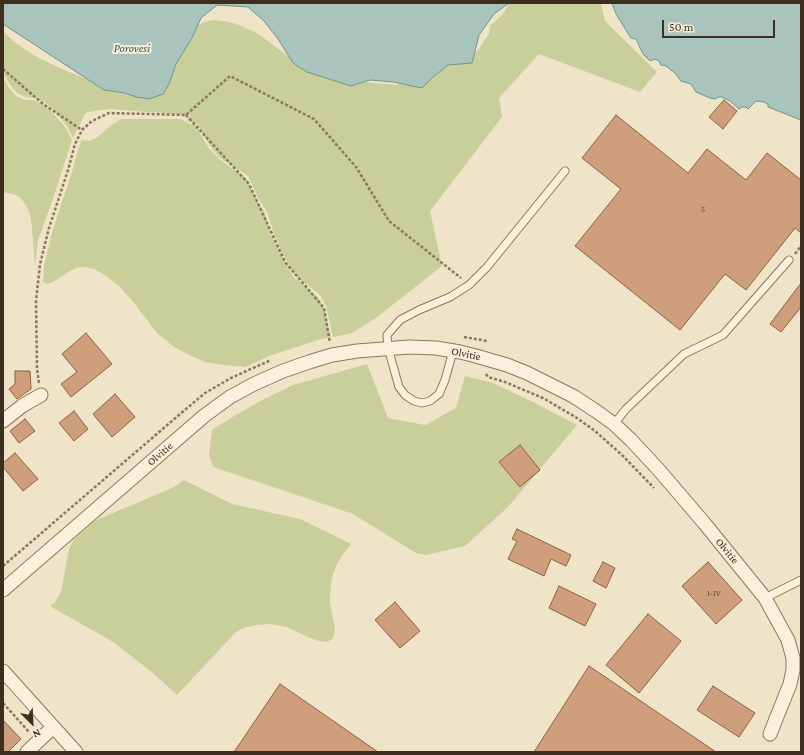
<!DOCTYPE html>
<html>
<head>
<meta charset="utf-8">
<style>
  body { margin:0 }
  #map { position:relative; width:804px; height:755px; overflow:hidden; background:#f0e4c8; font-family:"Crimson Pro",serif }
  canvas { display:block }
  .frame { position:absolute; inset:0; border:4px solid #3d2e20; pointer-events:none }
  .north { position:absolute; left:12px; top:703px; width:40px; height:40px; -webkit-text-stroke:3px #f7eed8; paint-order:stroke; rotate:156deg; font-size:11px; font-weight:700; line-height:16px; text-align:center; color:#3d2e20 }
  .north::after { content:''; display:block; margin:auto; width:14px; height:18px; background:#3d2e20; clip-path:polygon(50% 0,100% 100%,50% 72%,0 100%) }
  .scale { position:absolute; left:662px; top:20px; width:113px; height:18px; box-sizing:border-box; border:2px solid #3d2e20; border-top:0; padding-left:5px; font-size:12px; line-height:14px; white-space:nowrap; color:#3d2e20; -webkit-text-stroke:3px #f7eed8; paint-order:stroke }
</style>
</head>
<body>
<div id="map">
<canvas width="804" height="755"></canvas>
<div class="frame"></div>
<div class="north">N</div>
<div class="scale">50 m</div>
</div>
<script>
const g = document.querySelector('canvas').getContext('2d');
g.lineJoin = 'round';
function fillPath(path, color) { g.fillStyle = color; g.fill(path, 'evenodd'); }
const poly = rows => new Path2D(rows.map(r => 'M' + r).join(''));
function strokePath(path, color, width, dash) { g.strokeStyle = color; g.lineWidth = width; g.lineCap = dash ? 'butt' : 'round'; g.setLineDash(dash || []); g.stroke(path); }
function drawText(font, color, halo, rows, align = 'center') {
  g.font = font + ' "Crimson Pro",serif'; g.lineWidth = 4; g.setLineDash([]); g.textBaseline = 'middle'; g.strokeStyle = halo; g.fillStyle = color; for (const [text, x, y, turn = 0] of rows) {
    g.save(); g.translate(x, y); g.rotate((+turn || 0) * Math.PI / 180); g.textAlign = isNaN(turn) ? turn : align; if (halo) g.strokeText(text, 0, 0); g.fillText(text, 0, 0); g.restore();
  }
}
const green = poly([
  [509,3,601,3,605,21,657,72,640,92,539,54,499,98,502,117,430,211,442,266,376,318,352,333,333,337,326,306,320,295,295,275,281,251,273,231,267,212,258,198,248,176,220,158,210,146,197,124,186,120,189,118,190,116,190,114,188,112,186,115,109,109,88,112,85,114,73,138,67,126,53,109,44,102,34,98,26,97,18,94,11,86,3,73,3,31,13,41,23,48,39,58,64,70,89,80,104,90,125,93,136,97,169,84,176,64,192,38,198,25,208,21,214,20,223,21,233,23,244,27,260,35,272,44,289,57,293,63,307,72,351,86,364,82,397,85,401,84,422,88,433,77,448,65,472,63,475,52,478,50,489,34,490,26,503,14],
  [3,77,9,88,16,96,25,100,33,100,43,104,51,111,65,127,72,140,52,202,38,240,35,268,32,227,30,215,27,207,23,201,19,197,14,194,3,192],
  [121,119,180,119,196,126,208,147,219,159,246,178,256,199,265,213,270,232,279,252,294,277,318,297,324,308,331,337,318,340,272,355,245,367,223,365,205,362,189,355,174,347,157,333,134,303,119,286,105,275,94,269,85,267,76,268,70,271,53,282,48,284,43,282,44,265,53,229,72,172,79,146,82,140,89,141,98,137,110,126],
  [367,364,388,418,425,425,456,408,465,376,493,383,535,403,577,425,508,507,465,546,426,555,416,553,353,514,213,467,209,455,212,430,229,419,262,400,293,385],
  [184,480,232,504,300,519,345,541,351,544,343,554,337,564,333,574,331,583,330,603,335,629,334,635,332,639,327,642,319,641,308,637,287,627,271,624,255,625,244,628,236,632,177,695,153,673,113,642,50,606,56,601,61,592,63,582,67,558,70,547,74,539,96,520,163,492,174,487]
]);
const water = poly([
  [3,3,509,3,494,14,479,35,472,63,448,65,433,77,422,88,393,82,370,80,351,86,307,72,293,63,278,39,264,21,248,7,217,5,201,18,192,38,176,64,169,84,163,94,149,99,136,97,125,93,104,90,3,24,3,3],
  [612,3,801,3,801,120,768,107,768,104,764,102,756,101,748,109,746,107,742,107,739,109,730,101,722,97,718,97,715,99,710,98,696,92,691,84,681,81,676,74,666,66,661,65,659,61,655,59,650,61,643,54,636,39,631,38,624,27,616,14,612,3]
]);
const building = poly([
  [724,100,737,111,723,129,709,117,724,100],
  [616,115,688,173,707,149,746,180,767,153,801,180,801,233,795,228,746,290,725,274,680,330,575,246,621,189,582,158,616,115],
  [801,283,801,307,781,332,770,324,801,283],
  [86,333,112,364,71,397,61,384,77,372,62,354,86,333],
  [15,371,30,371,31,389,17,399,9,389,15,384,15,371],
  [115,394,135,417,112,437,93,414,115,394],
  [74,411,88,429,74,441,59,423,74,411],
  [25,419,35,431,19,443,10,431,25,419],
  [520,445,540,470,520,487,499,462,520,445],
  [15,453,38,479,23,491,3,467,3,463,15,453],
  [517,529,571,555,566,566,551,559,544,576,508,559,517,541,512,539,517,529],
  [603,562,615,568,606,588,593,581,603,562],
  [708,562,742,600,716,624,682,586,708,562],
  [559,586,596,604,585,626,549,608,559,586],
  [395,602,420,631,400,648,375,620,395,602],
  [648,614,681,641,639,693,606,665,648,614],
  [589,666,716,752,534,752,589,666],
  [280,684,378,752,234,752,280,684],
  [713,686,755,713,739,737,697,710,713,686],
  [3,720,21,739,8,752,3,752,3,720]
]);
const path = poly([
  [3,69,43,104,82,130],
  [186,115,249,184,285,262,324,308,330,343],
  [795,254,801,246],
  [464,337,487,341],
  [486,374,488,377,505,382,543,398,577,418,595,431,622,455,654,488],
  [39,383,37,369,36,301,40,264,49,228,68,170,75,144,82,130,92,121,109,113,186,115,230,76,314,119,356,167,389,221,461,278],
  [3,566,179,415,205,393,231,378,271,360],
  [3,703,29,732]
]);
const service = poly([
  [453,351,445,380,439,394,430,401,422,403,414,401,405,395,399,387,388,348,387,335,400,320,419,310,450,297,469,285,487,267,565,171],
  [614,424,626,409,684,354,723,335,789,260],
  [765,598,801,580]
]);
const minor = poly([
  [3,421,22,406,41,395],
  [3,590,204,416,230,397,254,384,283,371,309,362,332,355,357,351,409,347,436,348,460,352,476,356,507,365,527,373,573,396,596,411,614,424,631,440,658,469,705,524,765,598,788,640,793,658,793,670,790,684,770,734],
  [3,671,76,752],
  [27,752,53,727]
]);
const numberNames = [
  ["5",703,209],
  ["I-IV",714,593]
];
const streetNames = [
  ["Olvitie",466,354,12],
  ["Olvitie",160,454,-41],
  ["Olvitie",727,551,51]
];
const waterNames = [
  ["Porovesi",132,48]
];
fillPath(green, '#c9cf9b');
fillPath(water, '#a9c4bc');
strokePath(water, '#6f938a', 1);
fillPath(building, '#cf9f7d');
strokePath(building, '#8d5f41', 1);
strokePath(service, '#8d765c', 9);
strokePath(minor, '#8d765c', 15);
strokePath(path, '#8d765c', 2.5, [3, 2]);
strokePath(service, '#faf1dc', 7);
strokePath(minor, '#faf1dc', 13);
drawText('9px', '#624a37', null, numberNames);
drawText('11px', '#3d2e20', '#f7eed8', streetNames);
drawText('italic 12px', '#2f5d5a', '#f7eed8', waterNames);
</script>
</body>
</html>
